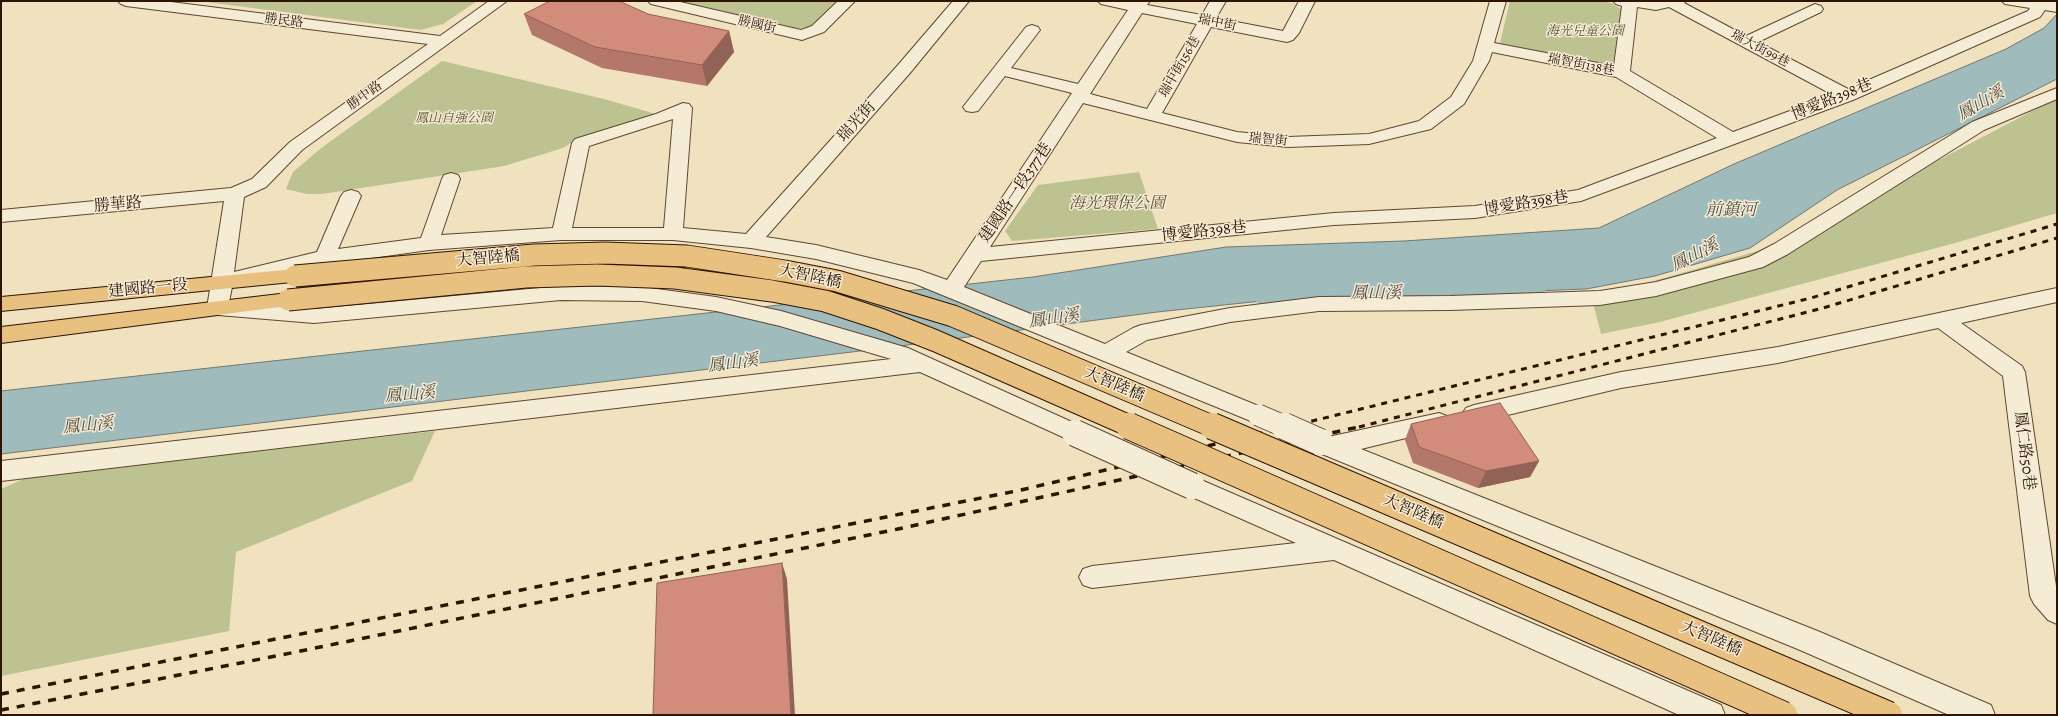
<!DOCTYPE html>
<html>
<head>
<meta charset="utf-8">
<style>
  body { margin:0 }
  #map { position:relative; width:2058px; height:716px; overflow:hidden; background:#f0e1bf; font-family:Alegreya,serif }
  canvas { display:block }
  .frame { position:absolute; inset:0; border:2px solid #2e1402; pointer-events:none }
</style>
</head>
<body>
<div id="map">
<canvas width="2058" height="716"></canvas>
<div class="frame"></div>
</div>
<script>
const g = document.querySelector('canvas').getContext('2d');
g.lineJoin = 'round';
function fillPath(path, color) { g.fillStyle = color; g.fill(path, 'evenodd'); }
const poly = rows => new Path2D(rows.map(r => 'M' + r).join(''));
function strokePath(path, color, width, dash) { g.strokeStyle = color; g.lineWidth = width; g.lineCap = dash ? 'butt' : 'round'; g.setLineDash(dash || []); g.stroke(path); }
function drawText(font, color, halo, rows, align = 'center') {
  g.font = font + ' Alegreya,"Noto Serif TC",serif'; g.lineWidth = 3; g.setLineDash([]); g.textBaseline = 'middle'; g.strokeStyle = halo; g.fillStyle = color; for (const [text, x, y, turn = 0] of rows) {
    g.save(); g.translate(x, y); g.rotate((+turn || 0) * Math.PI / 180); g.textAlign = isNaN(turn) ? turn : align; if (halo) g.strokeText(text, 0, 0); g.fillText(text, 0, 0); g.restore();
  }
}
const green = poly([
  [199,1,477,1,443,24,421,30],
  [676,1,837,1,812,26,796,29],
  [1510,1,1602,1,1611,3,1621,9,1613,65,1602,66,1512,49,1500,43],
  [442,61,604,99,656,114,577,139,563,148,504,166,322,194,307,194,286,189,293,172,320,149],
  [2057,98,2057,213,1955,243,1660,322,1601,334,1592,299,1775,246],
  [1139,172,1158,229,1012,241,1005,231,1038,185],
  [435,431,412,481,236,552,229,631,1,676,1,489,28,477]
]);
const water = poly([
  [2057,14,2057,79,1837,190,1750,248,1655,276,1586,289,1480,293,1386,288,1157,312,885,348,1,454,1,391,1033,277,1226,247,1404,241,1599,228,1734,164,2006,49,2044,28,2057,14]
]);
const river = poly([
  [1528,274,1542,278,1547,287,1542,296,1528,300,1454,307,1271,307,1257,303,1252,294,1257,285,1271,281,1454,281,1528,274]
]);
const street = poly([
  [118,1,163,1,440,36,489,1,507,1,302,150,266,187,244,197,234,272,317,252,341,196,344,192,351,190,358,192,361,196,338,249,421,238,442,179,444,175,451,173,458,175,460,179,441,235,553,228,572,143,575,139,656,114,683,103,689,104,692,108,683,228,746,234,898,65,953,1,969,1,910,73,766,237,816,245,919,270,947,280,1072,93,1005,76,978,111,972,112,966,111,963,107,1026,27,1032,25,1038,27,1040,30,1011,68,1078,84,1128,10,1101,4,1098,1,1150,1,1147,5,1202,15,1210,1,1226,1,1216,18,1283,31,1299,1,1315,1,1299,33,1293,40,1287,42,1211,27,1162,113,1237,132,1288,137,1369,134,1419,121,1451,97,1473,61,1490,1,1506,1,1494,43,1614,66,1622,6,1616,4,1613,1,1686,1,1684,3,1746,36,1815,4,1821,6,1823,9,1821,12,1758,42,1848,89,2028,11,2030,8,2005,4,2002,1,2057,2,2057,12,2045,10,2040,17,1853,100,1581,201,1475,218,1334,225,981,261,964,287,1105,344,1133,328,1141,325,1230,308,1319,297,1450,296,1600,291,1656,282,1749,257,1774,244,1972,122,2057,88,2057,99,1984,130,1788,254,1763,267,1656,296,1600,305,1450,310,1319,311,1230,322,1147,340,1126,352,1266,409,1270,415,1266,421,1258,424,913,283,816,259,751,248,673,240,561,240,429,250,314,266,232,287,229,302,314,309,561,286,642,287,716,297,781,311,908,348,1083,427,1087,433,1083,439,1075,442,1067,439,920,372,1,481,1,461,891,359,780,326,716,311,642,301,561,300,314,323,218,315,211,313,207,308,224,201,1,222,1,210,231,188,252,179,290,142,428,44,126,6,121,4,118,1],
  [1637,7,1656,10,1669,7,1833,95,1733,132,1630,71,1637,7],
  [1142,13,1197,24,1147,109,1090,94,1142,13],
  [1492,52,1616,77,1717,138,1578,190,1475,206,1334,213,990,247,1083,103,1237,142,1288,147,1369,144,1431,129,1464,104,1489,61,1492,52],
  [673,119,664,228,572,228,589,146,673,119],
  [648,1,676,1,801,30,812,26,838,1,855,1,824,32,802,40,651,4,648,1],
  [2057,288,2057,302,1961,323,2022,366,2025,372,2057,593,2057,624,2048,620,2034,604,2030,596,2003,376,1938,328,1778,363,1621,388,1474,423,1466,420,1462,414,1466,408,1474,405,1621,372,1778,347,2057,288],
  [1439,413,1447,416,1451,422,1447,428,1361,449,1820,632,1991,705,1995,715,1949,715,1800,650,1322,454,1316,446,1320,439,1328,437,1439,413],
  [1192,476,1721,705,1725,715,1679,715,1334,560,1092,588,1083,585,1079,577,1083,569,1092,566,1296,543,1183,493,1180,486,1183,479,1192,476]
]);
const primary = poly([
  [295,269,302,271,305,276,302,281,1,311,1,297,295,269],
  [288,293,295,295,298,300,295,305,1,343,1,327,288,293]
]);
const railFar1 = poly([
  [1288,427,1811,298,2057,224],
  [1359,427,1823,308,2057,238]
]);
const rail = poly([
  [1,694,1021,490,1292,426],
  [1,710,281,655,898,529,1363,426]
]);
const streetBridgeFar1 = poly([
  [1258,415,1286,427]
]);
const streetBridge = poly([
  [1284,426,1320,442],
  [1075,433,1192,486]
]);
const primaryBridgeFar1 = poly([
  [295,276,534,255,605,253,687,256,785,271,837,281,953,316,1214,427],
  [288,300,526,277,597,275,675,278,772,291,825,301,880,319,936,341,1132,427]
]);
const primaryBridge = poly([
  [1129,426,1784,715],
  [1212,426,1889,715]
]);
const wall = poly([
  [524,14,648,14,729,31,734,52,707,86,602,68,532,35],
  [1411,424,1539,461,1530,477,1478,488,1413,463,1405,440]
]);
const shadedWall = poly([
  [729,31,734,52,707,86,702,65],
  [1539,461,1530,477,1478,488,1486,471],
  [782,563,787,579,795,715,791,715]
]);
const building = poly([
  [550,1,619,1,648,14,729,31,702,65,595,47,524,14,550,1],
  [1500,403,1539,461,1486,471,1419,447,1411,424,1500,403],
  [782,563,791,715,653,715,657,583,782,563]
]);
const farStreetnames = [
  ["勝民路",284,21,7],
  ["瑞中街",1217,23,11],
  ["勝國街",757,25,13],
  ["瑞大街99巷",1760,49,28],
  ["瑞智街138巷",1581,65,11],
  ["瑞中街156巷",1180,67,-60],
  ["勝中路",365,96,-36],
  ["瑞智街",1268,140,5]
];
const farParknames = [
  ["海光兒童公園",1585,32],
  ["鳳山自強公園",454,119]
];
const streetNames = [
  ["博愛路398巷",1832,100,-22],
  ["瑞光街",857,122,-48],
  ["建國路一段377巷",1016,193,-56],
  ["博愛路398巷",1526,204,-9],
  ["勝華路",118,205,-5],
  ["博愛路398巷",1204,232,-6],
  ["大智陸橋",488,259,-5],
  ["大智陸橋",810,277,12],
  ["建國路一段",148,289,-5],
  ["大智陸橋",1114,385,23],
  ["鳳仁路50巷",2024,451,83],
  ["大智陸橋",1413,512,23],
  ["大智陸橋",1711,639,23]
];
const parkNames = [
  ["海光環保公園",1117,204]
];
const waterNames = [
  ["鳳山溪",1981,104,-30],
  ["前鎮河",1731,211],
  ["鳳山溪",1695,256,-27],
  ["鳳山溪",1376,294],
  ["鳳山溪",1054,319,-8],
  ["鳳山溪",733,364,-7],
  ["鳳山溪",410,395,-5],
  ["鳳山溪",88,426,-5]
];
fillPath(green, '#bcc290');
fillPath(water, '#9fbbbc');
strokePath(water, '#727872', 1);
fillPath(river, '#9fbbbc');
strokePath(street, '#5e4731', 2);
strokePath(primary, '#2e1402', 2);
fillPath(street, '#f5ecd5');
fillPath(primary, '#e8c080');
strokePath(railFar1, '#2e1402', 3, [6, 6]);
strokePath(rail, '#2e1402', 3.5, [8, 8]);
strokePath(streetBridgeFar1, '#5e4731', 23, []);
strokePath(streetBridge, '#5e4731', 28, []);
strokePath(primaryBridgeFar1, '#2e1402', 23, []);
strokePath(primaryBridge, '#2e1402', 28, []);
strokePath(streetBridgeFar1, '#f5ecd5', 21);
strokePath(streetBridge, '#f5ecd5', 26);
strokePath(primaryBridgeFar1, '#e8c080', 21);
strokePath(primaryBridge, '#e8c080', 26);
fillPath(wall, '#b4786a');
fillPath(shadedWall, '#926256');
fillPath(building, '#d18c7b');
strokePath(building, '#926256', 1);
drawText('13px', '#2e1402', '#f5ecd5', farStreetnames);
drawText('italic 13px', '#605134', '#f5ecd5', farParknames);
drawText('16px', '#2e1402', '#f5ecd5', streetNames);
drawText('italic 16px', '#605134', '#f5ecd5', parkNames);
drawText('italic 17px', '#564e43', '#f5ecd5', waterNames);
</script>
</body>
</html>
